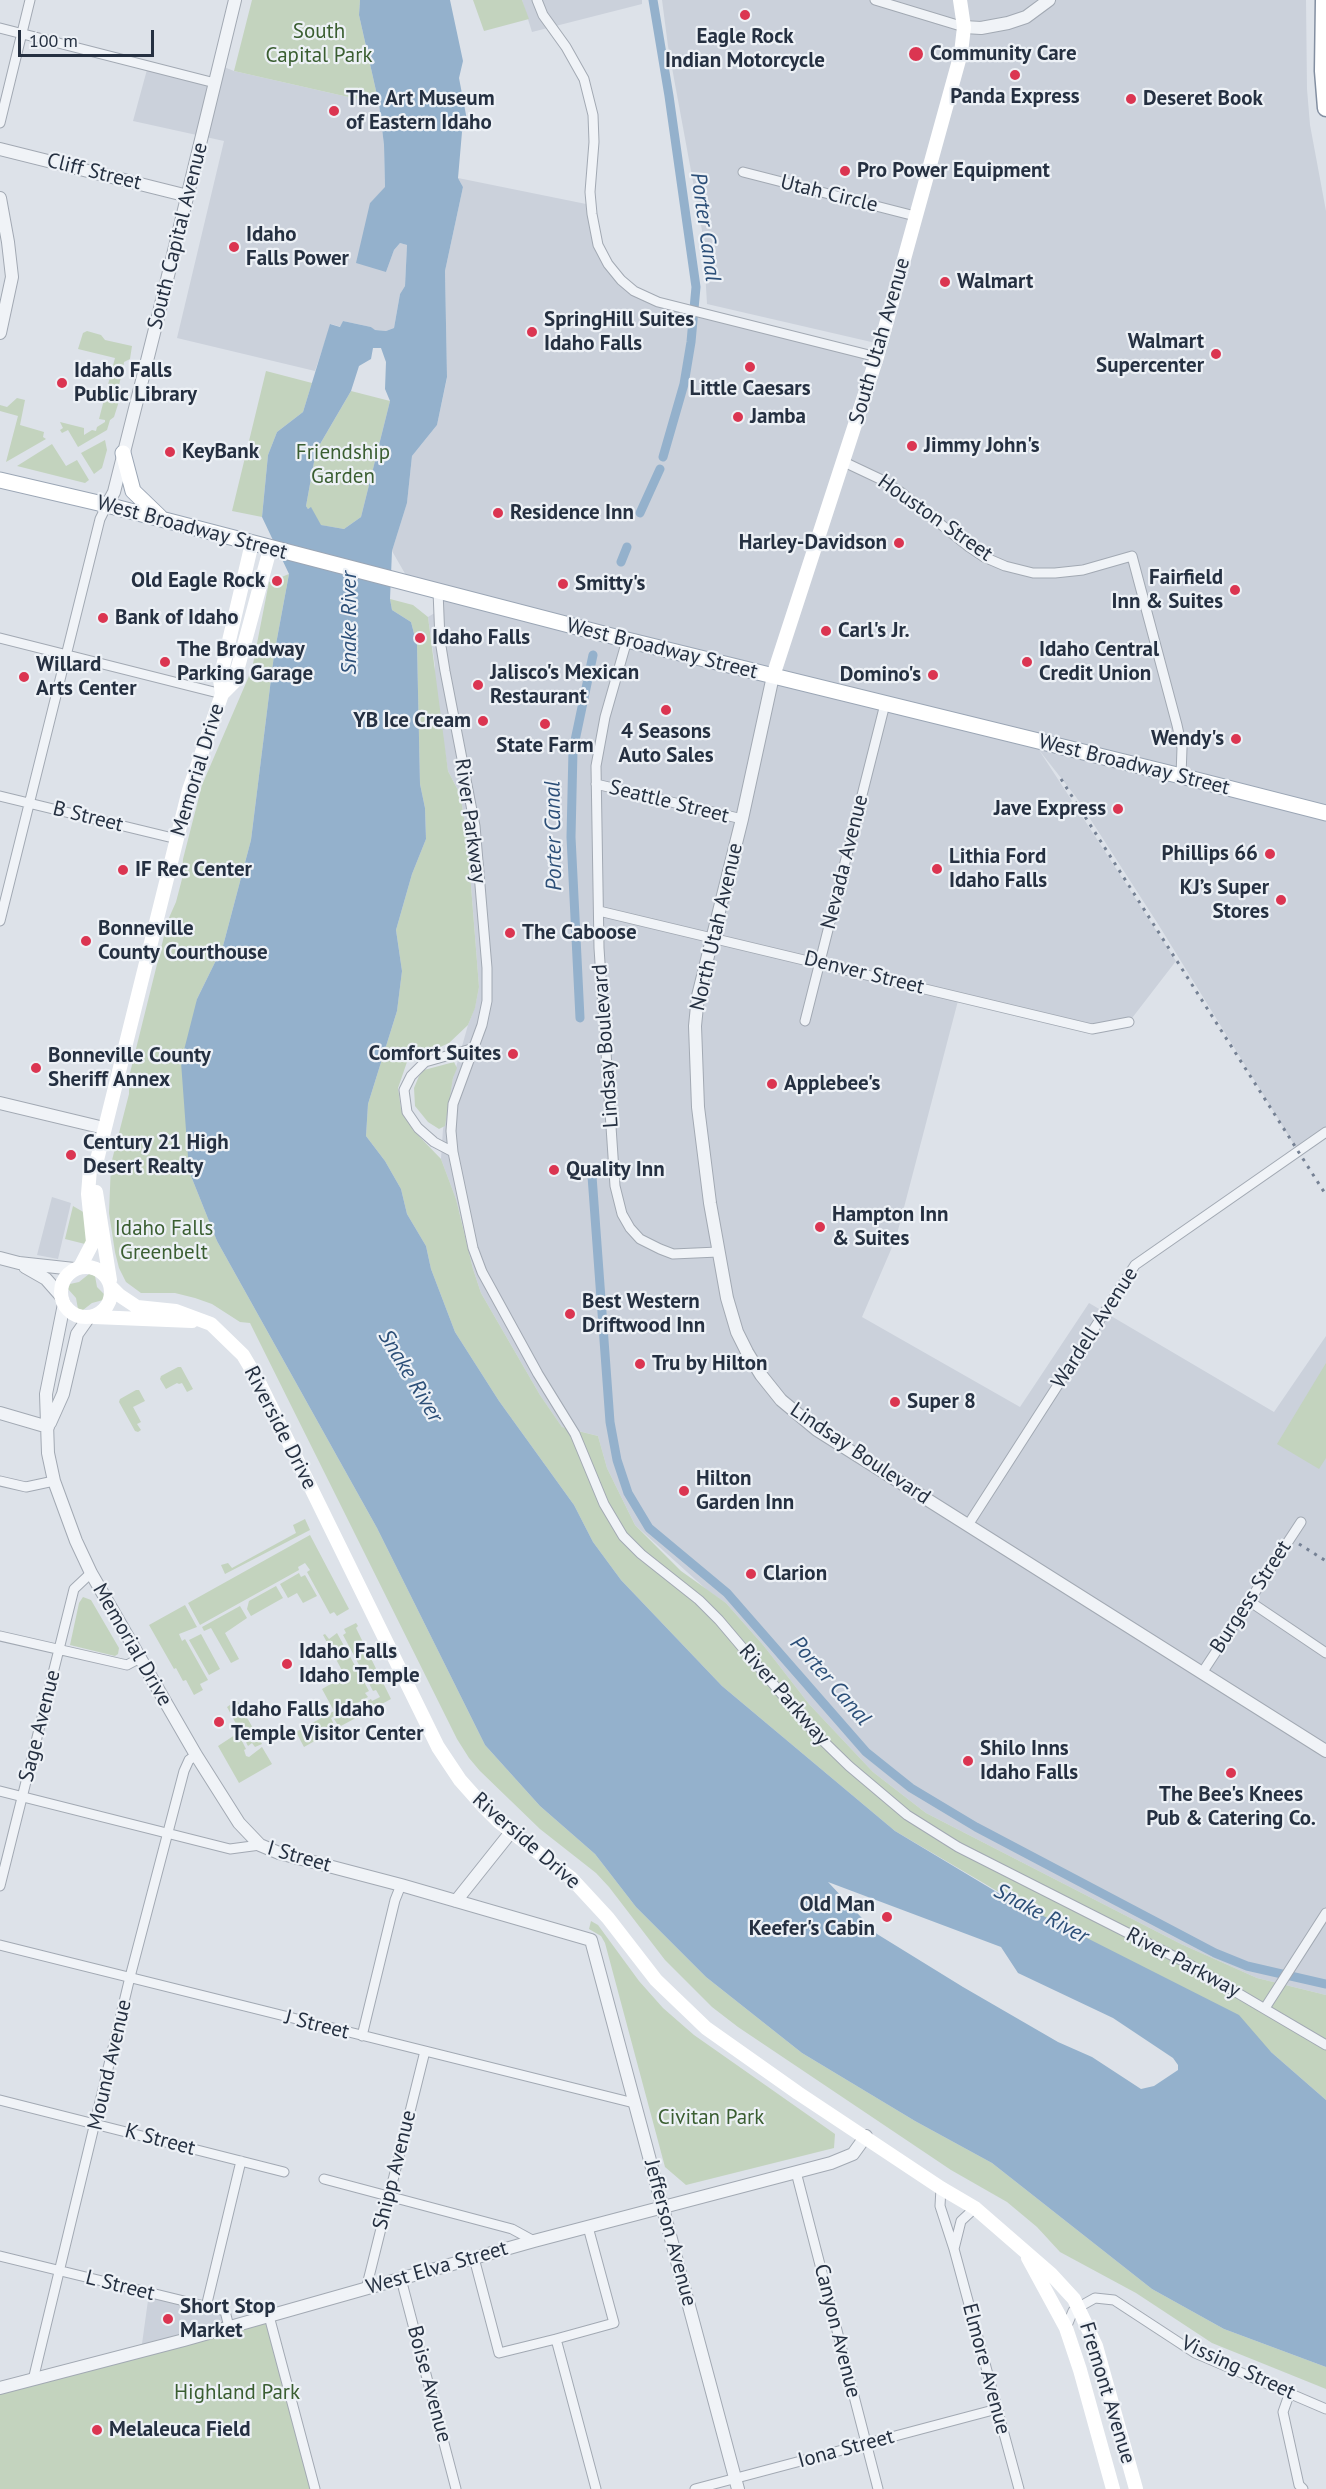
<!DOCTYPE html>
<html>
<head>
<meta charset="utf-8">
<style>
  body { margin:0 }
  #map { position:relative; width:1326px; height:2489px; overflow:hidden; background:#dde2e9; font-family:"PT Sans",sans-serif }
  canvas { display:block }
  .scale { position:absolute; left:18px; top:30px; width:136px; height:27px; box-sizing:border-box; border:3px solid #253041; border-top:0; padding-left:8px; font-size:18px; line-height:21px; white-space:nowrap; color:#253041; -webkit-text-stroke:4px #edf1f6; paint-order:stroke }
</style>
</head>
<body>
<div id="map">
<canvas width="1326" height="2489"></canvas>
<div class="scale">100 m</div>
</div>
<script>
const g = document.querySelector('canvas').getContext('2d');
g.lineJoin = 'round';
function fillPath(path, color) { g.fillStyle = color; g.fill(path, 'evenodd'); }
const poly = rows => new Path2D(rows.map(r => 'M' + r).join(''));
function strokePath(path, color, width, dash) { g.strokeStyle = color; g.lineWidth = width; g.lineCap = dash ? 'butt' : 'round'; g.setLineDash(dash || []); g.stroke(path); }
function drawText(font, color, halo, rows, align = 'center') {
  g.font = font + ' "PT Sans",sans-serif'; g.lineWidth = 4.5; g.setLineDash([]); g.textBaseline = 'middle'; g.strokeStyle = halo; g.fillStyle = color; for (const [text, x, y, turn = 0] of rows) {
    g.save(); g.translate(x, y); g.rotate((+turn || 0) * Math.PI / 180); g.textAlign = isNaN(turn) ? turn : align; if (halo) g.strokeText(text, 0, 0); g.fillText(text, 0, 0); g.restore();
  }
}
const built = poly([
  [522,0,642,0,642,4,532,32],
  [662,0,1306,0,1307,89,1310,125,1326,211,1326,1132,1298,1151,1158,924,1076,797,1039,750,1176,961,1129,1022,1092,1029,959,997,896,1238,862,1317,1020,1407,1089,1303,1274,1412,1326,1336,1326,1995,1257,1978,1181,1944,926,1813,873,1772,809,1704,764,1646,726,1603,707,1590,635,1525,607,1468,598,1436,562,1427,540,1395,481,1293,473,1269,456,1199,441,1159,443,1129,453,1078,468,1025,475,1007,479,987,467,835,460,794,448,771,434,680,435,666,428,617,438,611,438,591,411,584,392,551,407,503,412,456,437,425,447,378,445,271,463,187,458,178,591,205,598,245,634,291,877,357,880,344,707,304,703,236,668,46],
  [219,65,234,71,379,104,384,145,385,188,370,203,386,272,394,250,400,243,407,245,405,286,400,294,394,328,386,331,374,330,371,327,343,321,341,327,331,324,315,371,177,338,224,141,133,121,148,66,215,83],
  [52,1197,71,1203,58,1259,37,1255],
  [149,2293,225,2311,229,2327,141,2351]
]);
const green = poly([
  [252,0,360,0,359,15,379,104,234,71],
  [473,0,522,0,529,19,484,31],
  [87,331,101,335,105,340,132,346,130,359,124,362,123,369,117,393,120,398,114,417,110,420,107,430,78,447,68,430,62,433,60,430,63,428,60,422,84,428,84,435,92,430,96,431,97,427,105,422,105,420,99,419,115,358,78,349,83,333],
  [266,371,312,383,303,412,277,432,268,455,262,517,232,511],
  [351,391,390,401,361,517,344,529,320,525,311,508,308,509,306,506,316,451],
  [17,398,25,400,20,425,44,432,43,437,46,439,6,462,18,416,0,411,0,405,7,407],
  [105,440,107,450,102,468,94,474,81,453],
  [52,444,66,466,77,460,89,480,85,483,17,466],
  [289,574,274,655,251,840,223,946,197,999,186,1119,189,1171,217,1241,377,1528,485,1745,540,1806,595,1854,636,1907,706,1977,802,2053,915,2121,992,2163,1152,2289,1224,2329,1326,2367,1326,2389,1212,2343,1136,2293,1060,2252,1037,2227,1007,2202,951,2170,738,2027,712,2007,665,1960,609,1887,596,1873,540,1829,480,1771,469,1758,457,1739,250,1323,240,1322,212,1304,195,1298,175,1293,141,1293,126,1282,119,1268,115,1252,109,1213,111,1164,129,1094,129,1077,168,920,176,902,182,879,183,859,202,785,252,669,269,582],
  [390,599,413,605,428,617,448,771,460,794,467,835,479,987,475,1008,468,1025,449,1043,407,1062,398,1088,401,1109,413,1130,441,1159,456,1199,473,1269,481,1293,540,1395,562,1427,598,1436,607,1468,635,1525,681,1571,726,1603,764,1646,809,1704,873,1772,926,1813,1181,1944,1257,1978,1326,1995,1326,2100,1271,2052,895,1831,722,1686,621,1580,593,1542,574,1505,499,1401,455,1332,431,1269,426,1246,407,1214,401,1189,385,1161,366,1136,368,1104,397,1011,402,971,396,930,412,874,426,839,425,808,420,784,417,645,411,622,392,610],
  [454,1062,457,1068,453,1078,445,1126,439,1129,428,1122,415,1106,414,1088,419,1076,424,1070],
  [73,1206,85,1213,89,1235,85,1244,65,1239],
  [89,1274,95,1276,97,1287,104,1294,103,1300,92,1303,83,1310,78,1309,76,1298,68,1289,70,1284,79,1282],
  [1326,1363,1326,1458,1319,1469,1277,1444],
  [178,1367,181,1367,193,1389,187,1392,182,1383,179,1384,177,1383,166,1389,160,1379,161,1376],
  [136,1390,139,1390,145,1401,133,1407,141,1422,137,1424,141,1430,138,1432,135,1431,119,1402,120,1399],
  [305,1519,310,1530,225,1574,221,1565,228,1563,232,1568,296,1533,293,1525],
  [310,1535,349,1609,337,1616,334,1612,330,1614,307,1572,310,1570,305,1563,298,1567,299,1570,200,1625,188,1603],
  [299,1573,301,1577,305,1575,317,1596,303,1603,297,1593,288,1598,280,1584],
  [276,1586,283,1598,251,1616,247,1609,249,1601],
  [83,1597,91,1600,119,1648,118,1654,115,1656,70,1645,79,1603],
  [185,1605,197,1627,179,1634,182,1641,185,1639,208,1680,200,1684,203,1690,194,1695,186,1680,183,1681,176,1668,174,1669,149,1625],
  [240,1606,247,1618,225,1633,239,1659,231,1663,211,1628,204,1631,202,1627],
  [356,1623,358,1626,356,1628,391,1699,339,1727,334,1719,371,1699,372,1701,380,1697,376,1690,373,1691,343,1635,346,1633,344,1629],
  [337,1633,369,1691,365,1693,368,1697,331,1718,336,1729,304,1747,296,1732,334,1711,322,1689,345,1676,323,1635,325,1634,329,1639],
  [201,1634,220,1669,209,1675,189,1640],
  [237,1700,262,1744,255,1747,252,1743,248,1746,227,1707],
  [238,1733,246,1749,244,1750,246,1756,249,1757,262,1747,272,1764,239,1783,218,1746],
  [591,1921,598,1925,639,1981,663,2008,694,2035,835,2134,834,2148,686,2185,665,2167,605,1943,601,1936,589,1929],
  [269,2316,315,2489,0,2489,0,2388]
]);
const water = poly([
  [360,0,450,0,463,61,459,78,467,120,462,132,458,178,463,187,445,271,447,377,437,425,412,456,407,503,392,551,390,599,392,610,411,622,417,645,420,784,425,808,426,839,412,874,396,930,402,971,397,1011,368,1104,366,1136,385,1161,401,1189,407,1214,426,1246,431,1269,455,1332,499,1401,574,1505,593,1542,621,1580,722,1686,895,1831,1000,1894,1239,2015,1271,2052,1326,2100,1326,2367,1224,2329,1152,2289,992,2163,915,2121,802,2053,706,1977,636,1907,595,1854,540,1806,485,1745,377,1528,217,1241,189,1171,181,1062,197,999,223,946,251,840,274,655,289,574,262,517,268,455,277,432,303,412,330,324,340,327,343,321,371,327,375,330,386,331,394,328,400,294,405,286,407,245,400,243,394,250,386,272,356,263,370,203,385,187,384,145,379,104,359,15],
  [373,348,381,348,386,362,385,389,390,401,361,517,344,529,321,525,311,507,308,509,306,506,316,451,351,391,359,366,371,359],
  [828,1882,1001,1947,1018,1973,1113,2018,1173,2058,1178,2065,1178,2070,1154,2086,1141,2089,1092,2057,1058,2042,963,1987,877,1934]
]);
const canal = poly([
  [653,0,669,96,696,287,691,342,684,384,663,457],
  [640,513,660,469],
  [621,562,627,547],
  [580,1018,571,837,573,750,593,655],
  [592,1176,610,1422,617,1460,628,1493,649,1528,727,1593,866,1752,911,1788,976,1827,1215,1953,1247,1966,1326,1984]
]);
const minor = poly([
  [537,0,543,15,566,47,584,79,593,115,594,142,590,192,592,214,598,245,608,264,621,280,634,291,658,302,877,357],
  [875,0,964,27],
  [0,28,215,83],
  [0,123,30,0],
  [743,172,915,216],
  [844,462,880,479,902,493,969,547,984,557,1005,566,1033,573,1055,573,1083,570,1132,556,1177,725,1182,748,1181,776],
  [438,591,440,640,445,671,475,826,487,968,487,1001,482,1025,453,1104,451,1131,453,1152,473,1248,482,1272,538,1374,575,1434,604,1504,623,1536,641,1554,699,1600,719,1620,813,1731,849,1766,907,1815,958,1847,1185,1962,1326,2045],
  [0,638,222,694],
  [627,640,605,717,596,766,599,948,615,1186,622,1214,630,1228,640,1239,660,1249,673,1254,718,1252],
  [596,784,742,819],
  [0,796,177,839],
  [599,911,1092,1029,1129,1022],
  [0,921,100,519,107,505],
  [805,1021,885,704],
  [453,1152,434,1142,418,1128,407,1112,404,1090,411,1076,425,1062,471,1049],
  [0,1481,26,1487,54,1481],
  [968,1525,1135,1265,1326,1132],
  [1249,1601,1326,1653],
  [0,1636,127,1665,140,1658],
  [1202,1673,1301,1522],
  [0,1791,230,1849,260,1845],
  [0,1886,74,1589,91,1573],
  [0,1945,634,2103],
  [1265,2008,1326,1913],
  [362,2036,395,1900,401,1885],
  [0,2100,284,2172],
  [796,2172,878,2489],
  [324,2179,512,2229,534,2241],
  [941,2188,940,2206,954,2249,1019,2489],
  [588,2227,614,2323,556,2339,596,2489],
  [954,2249,961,2221,975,2208],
  [0,2256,225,2311,229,2327],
  [474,2258,499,2353,556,2339],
  [401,2279,456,2489],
  [366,2289,425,2051],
  [206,2307,241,2161],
  [269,2316,315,2489],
  [1066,2328,1073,2311,1079,2307,1095,2298,1114,2300,1195,2353,1326,2409],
  [33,2380,130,1977,184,1771,189,1760,196,1755],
  [1290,2392,1283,2412,1299,2485,1303,2489],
  [695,2489,997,2409]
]);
const tertiary = poly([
  [964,27,981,28,1008,23,1026,17,1049,0],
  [0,149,188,196],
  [0,198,8,242,12,277,0,333],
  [107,505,114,492,156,325,235,0],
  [773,676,742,819,698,996,695,1026,698,1107,710,1203,727,1298,737,1332,747,1352,761,1375,781,1400,817,1430,1326,1751],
  [0,1103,104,1128],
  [0,1258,19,1263,74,1269],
  [25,1267,46,1279,61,1296],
  [64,1304,46,1394,48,1453,54,1481,76,1541,91,1573,196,1755,239,1823,260,1845,279,1853,401,1885,591,1940,738,2489],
  [0,1413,48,1427],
  [50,1423,63,1394,77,1334,89,1317],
  [456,1901,511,1832],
  [0,2388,184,2340,534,2241,831,2163,853,2154,866,2136]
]);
const secondary = poly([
  [773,676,877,357,961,53,964,27,960,0],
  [222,694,234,682,270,549],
  [96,1192,110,1280],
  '61 1292a25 25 0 1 1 50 0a25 25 0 1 1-50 0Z',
  [80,1267,93,1242,88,1194,90,1169,97,1160,189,790,222,694,220,679,252,543],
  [112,1288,119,1295,137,1307,176,1311,211,1324,243,1355,259,1382,438,1747,460,1780,484,1807,499,1822,571,1878,608,1918,656,1980,706,2028,798,2093,941,2188,975,2208,1051,2274,1074,2299,1096,2346,1136,2489],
  [94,1317,192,1321],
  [1028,2258,1066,2328,1080,2370,1113,2489]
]);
const primary = poly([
  [123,453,133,491,160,517],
  [0,480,107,505,627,640,1181,776,1326,813]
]);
const motorway = poly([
  [1324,0,1323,71,1326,108]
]);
const rail = poly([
  [1061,779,1326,1195],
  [1299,1544,1326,1561]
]);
const markers = [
  [745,15,6,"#db3551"],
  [916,54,8,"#db3551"],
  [1015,75,6,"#db3551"],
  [1131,99,6,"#db3551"],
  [334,111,6,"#db3551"],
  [845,171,6,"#db3551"],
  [234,247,6,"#db3551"],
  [945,282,6,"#db3551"],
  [532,332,6,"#db3551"],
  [1216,354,6,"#db3551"],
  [750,367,6,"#db3551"],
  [62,383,6,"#db3551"],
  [738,417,6,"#db3551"],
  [912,446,6,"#db3551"],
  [170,452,6,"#db3551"],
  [498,513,6,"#db3551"],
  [899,543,6,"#db3551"],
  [277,581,6,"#db3551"],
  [563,584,6,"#db3551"],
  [1235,590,6,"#db3551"],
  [103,618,6,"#db3551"],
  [826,631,6,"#db3551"],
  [420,638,6,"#db3551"],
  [165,662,6,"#db3551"],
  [1027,662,6,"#db3551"],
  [933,675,6,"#db3551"],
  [24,677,6,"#db3551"],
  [478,685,6,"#db3551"],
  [666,710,6,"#db3551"],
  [483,721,6,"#db3551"],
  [545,724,6,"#db3551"],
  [1236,739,6,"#db3551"],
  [1118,809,6,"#db3551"],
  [1270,854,6,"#db3551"],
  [937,869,6,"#db3551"],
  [123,870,6,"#db3551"],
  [1281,900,6,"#db3551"],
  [510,933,6,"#db3551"],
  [86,941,6,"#db3551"],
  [513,1054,6,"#db3551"],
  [36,1068,6,"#db3551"],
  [772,1084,6,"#db3551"],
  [71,1155,6,"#db3551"],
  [554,1170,6,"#db3551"],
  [820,1227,6,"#db3551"],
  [570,1314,6,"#db3551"],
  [640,1364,6,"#db3551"],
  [895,1402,6,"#db3551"],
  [684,1491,6,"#db3551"],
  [751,1574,6,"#db3551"],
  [287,1664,6,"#db3551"],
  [219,1722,6,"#db3551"],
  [968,1761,6,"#db3551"],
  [1231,1773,6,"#db3551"],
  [887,1917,6,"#db3551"],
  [168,2319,6,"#db3551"],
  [97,2430,6,"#db3551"]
];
const parkNames = [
  ["South",319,32],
  ["Capital Park",319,56],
  ["Friendship",343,453],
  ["Garden",343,477],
  ["Idaho Falls",164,1229],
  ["Greenbelt",164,1253],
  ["Civitan Park",711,2118],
  ["Highland Park",237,2393]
];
const poiNames = [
  ["Eagle Rock",745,37,"center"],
  ["Indian Motorcycle",745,61,"center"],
  ["Community Care",930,54],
  ["Panda Express",1015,97,"center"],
  ["The Art Museum",346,99],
  ["of Eastern Idaho",346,123],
  ["Deseret Book",1143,99],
  ["Pro Power Equipment",857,171],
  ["Idaho",246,235],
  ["Falls Power",246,259],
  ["Walmart",957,282],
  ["SpringHill Suites",544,320],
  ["Idaho Falls",544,344],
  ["Walmart",1204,342,"right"],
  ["Supercenter",1204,366,"right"],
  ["Idaho Falls",74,371],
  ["Public Library",74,395],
  ["Little Caesars",750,389,"center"],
  ["Jamba",750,417],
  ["Jimmy John's",924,446],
  ["KeyBank",182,452],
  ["Residence Inn",510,513],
  ["Harley-Davidson",887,543,"right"],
  ["Fairfield",1223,578,"right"],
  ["Inn & Suites",1223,602,"right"],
  ["Old Eagle Rock",265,581,"right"],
  ["Smitty's",575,584],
  ["Bank of Idaho",115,618],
  ["Carl's Jr.",838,631],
  ["Idaho Falls",432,638],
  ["The Broadway",177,650],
  ["Parking Garage",177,674],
  ["Idaho Central",1039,650],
  ["Credit Union",1039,674],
  ["Willard",36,665],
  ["Arts Center",36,689],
  ["Jalisco's Mexican",490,673],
  ["Restaurant",490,697],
  ["Domino's",921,675,"right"],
  ["YB Ice Cream",471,721,"right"],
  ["4 Seasons",666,732,"center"],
  ["Auto Sales",666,756,"center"],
  ["Wendy's",1224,739,"right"],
  ["State Farm",545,746,"center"],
  ["Jave Express",1106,809,"right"],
  ["Phillips 66",1258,854,"right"],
  ["Lithia Ford",949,857],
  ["Idaho Falls",949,881],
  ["IF Rec Center",135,870],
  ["KJ’s Super",1269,888,"right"],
  ["Stores",1269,912,"right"],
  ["Bonneville",98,929],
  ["County Courthouse",98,953],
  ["The Caboose",522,933],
  ["Comfort Suites",501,1054,"right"],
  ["Bonneville County",48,1056],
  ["Sheriff Annex",48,1080],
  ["Applebee's",784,1084],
  ["Century 21 High",83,1143],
  ["Desert Realty",83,1167],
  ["Quality Inn",566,1170],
  ["Hampton Inn",832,1215],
  ["& Suites",832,1239],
  ["Best Western",582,1302],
  ["Driftwood Inn",582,1326],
  ["Tru by Hilton",652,1364],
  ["Super 8",907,1402],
  ["Hilton",696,1479],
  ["Garden Inn",696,1503],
  ["Clarion",763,1574],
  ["Idaho Falls",299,1652],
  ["Idaho Temple",299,1676],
  ["Idaho Falls Idaho",231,1710],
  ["Temple Visitor Center",231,1734],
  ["Shilo Inns",980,1749],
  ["Idaho Falls",980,1773],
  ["The Bee's Knees",1231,1795,"center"],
  ["Pub & Catering Co.",1231,1819,"center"],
  ["Old Man",875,1905,"right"],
  ["Keefer's Cabin",875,1929,"right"],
  ["Short Stop",180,2307],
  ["Market",180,2331],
  ["Melaleuca Field",109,2430]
];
const streetNames = [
  ["Cliff Street",94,172,14],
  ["Utah Circle",829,194,14],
  ["South Capital Avenue",178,236,-76],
  ["South Utah Avenue",880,341,-74],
  ["Houston Street",935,518,35],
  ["West Broadway Street",192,528,15],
  ["West Broadway Street",662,649,14],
  ["West Broadway Street",1134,765,14],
  ["Memorial Drive",198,770,-73],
  ["Seattle Street",669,802,14],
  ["B Street",88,817,14],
  ["River Parkway",470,821,82],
  ["Nevada Avenue",845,862,-76],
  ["North Utah Avenue",717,927,-77],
  ["Denver Street",864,973,14],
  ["Lindsay Boulevard",606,1046,-94],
  ["Wardell Avenue",1095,1328,-57],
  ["Riverside Drive",280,1428,63],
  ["Lindsay Boulevard",860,1454,34],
  ["Burgess Street",1251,1597,-57],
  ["Memorial Drive",132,1645,60],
  ["River Parkway",784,1695,49],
  ["Sage Avenue",40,1726,-76],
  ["Riverside Drive",526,1841,41],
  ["I Street",299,1857,16],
  ["River Parkway",1183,1963,28],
  ["J Street",317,2025,14],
  ["Mound Avenue",110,2065,-77],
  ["K Street",160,2140,15],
  ["Shipp Avenue",395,2170,-76],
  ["Jefferson Avenue",670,2233,75],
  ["West Elva Street",437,2268,-16],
  ["L Street",120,2286,14],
  ["Canyon Avenue",837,2331,76],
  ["Vissing Street",1238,2368,25],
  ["Elmore Avenue",986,2369,75],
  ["Boise Avenue",429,2384,75],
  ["Fremont Avenue",1107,2393,73],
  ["Iona Street",846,2449,-15]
];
const waterNames = [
  ["Porter Canal",705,227,82],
  ["Snake River",350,623,-90],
  ["Porter Canal",554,836,-91],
  ["Snake River",410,1376,59],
  ["Porter Canal",830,1681,49],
  ["Snake River",1041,1914,28]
];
fillPath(built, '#cbd1db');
fillPath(green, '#c3d3be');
fillPath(water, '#94b1cc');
strokePath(canal, '#94b1cc', 9);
strokePath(minor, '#a2a9b3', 11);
strokePath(tertiary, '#a2a9b3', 14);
strokePath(primary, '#9ba6b5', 17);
strokePath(motorway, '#838fa1', 19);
strokePath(minor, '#f0f3f7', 9);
strokePath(tertiary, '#f0f3f7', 12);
strokePath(secondary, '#fff', 14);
strokePath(primary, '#fff', 15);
strokePath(motorway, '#fff', 16);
strokePath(rail, '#758194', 3, [3, 6]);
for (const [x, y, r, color] of markers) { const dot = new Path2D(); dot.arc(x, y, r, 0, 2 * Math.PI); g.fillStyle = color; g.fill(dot); strokePath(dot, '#edf1f6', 2); }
drawText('21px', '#3a5e31', '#edf1f6', parkNames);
drawText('bold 21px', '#253041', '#edf1f6', poiNames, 'left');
drawText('21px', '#253041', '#edf1f6', streetNames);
drawText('italic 22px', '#2c4f78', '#edf1f6', waterNames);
</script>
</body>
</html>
